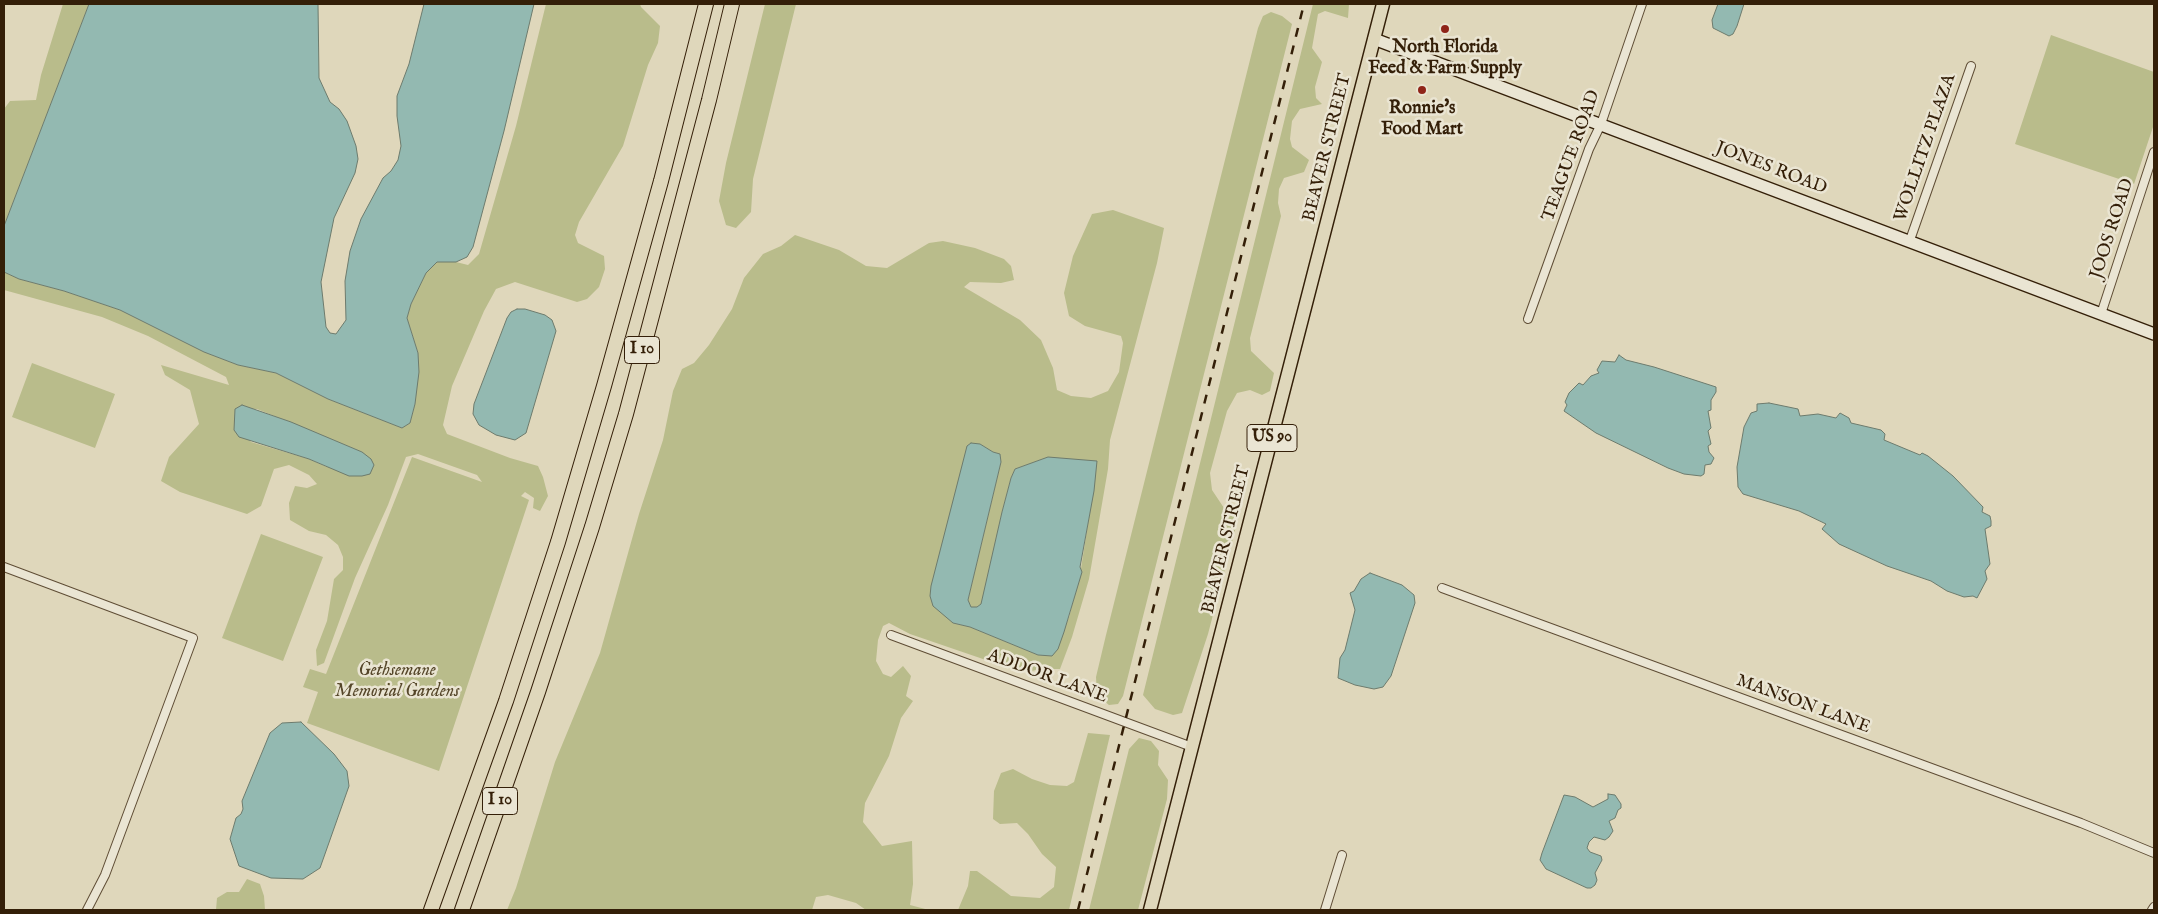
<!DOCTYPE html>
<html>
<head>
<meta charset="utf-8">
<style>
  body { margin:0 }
  #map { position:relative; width:2158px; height:914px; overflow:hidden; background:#dfd7bb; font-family:"IM FELL English",serif }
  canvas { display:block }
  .frame { position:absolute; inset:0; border:5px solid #341f08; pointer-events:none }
</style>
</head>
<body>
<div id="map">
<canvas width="2158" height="914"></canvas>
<div class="frame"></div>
</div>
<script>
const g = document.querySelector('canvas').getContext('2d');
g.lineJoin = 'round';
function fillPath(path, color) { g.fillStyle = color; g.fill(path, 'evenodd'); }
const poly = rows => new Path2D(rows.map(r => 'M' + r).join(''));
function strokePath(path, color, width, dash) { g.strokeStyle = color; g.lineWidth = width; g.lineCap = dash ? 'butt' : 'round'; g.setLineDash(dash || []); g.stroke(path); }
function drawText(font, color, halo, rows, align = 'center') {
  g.font = font + ' "IM FELL English",serif'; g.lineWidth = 5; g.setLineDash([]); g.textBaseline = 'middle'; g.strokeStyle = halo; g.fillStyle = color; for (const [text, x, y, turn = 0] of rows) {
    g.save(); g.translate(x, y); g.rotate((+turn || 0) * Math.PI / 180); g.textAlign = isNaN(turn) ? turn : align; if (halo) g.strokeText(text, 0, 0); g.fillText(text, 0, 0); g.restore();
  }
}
const green = poly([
  [63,4,89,4,4,226,4,109,10,101,36,100,41,75],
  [546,4,640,4,641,7,660,26,658,43,648,65,623,146,579,222,575,235,578,243,604,256,605,269,599,287,587,299,577,302,515,282,496,289,484,311,452,386,443,425,447,434,510,458,538,466,543,477,548,496,540,511,533,508,534,498,525,492,521,496,529,500,439,771,307,723,318,692,303,687,310,669,326,674,412,457,482,482,477,475,418,454,406,457,388,505,355,578,324,663,317,666,316,650,327,621,334,579,343,570,343,557,338,545,326,535,309,531,290,520,289,503,295,486,307,488,317,484,309,475,289,465,274,469,261,506,247,514,180,492,161,481,169,457,199,424,190,390,165,375,161,365,229,385,226,377,148,336,102,317,4,290,4,272,19,279,64,291,120,310,204,352,238,365,276,373,328,399,402,428,410,423,415,404,418,353,407,318,411,304,426,273,437,262,456,262,468,265,479,254,516,126],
  [235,409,257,409,362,452,327,467,309,459,251,442,235,417],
  [765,4,796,4,753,179,751,212,736,228,726,225,719,201,726,163],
  [1313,4,1349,4,1348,18,1325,11,1318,14,1312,48,1322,62,1315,87,1316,98,1322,104,1300,109,1292,121,1290,139,1292,147,1309,160,1304,172,1284,178,1279,189,1278,203,1281,216,1250,338,1251,351,1274,373,1270,391,1262,395,1250,390,1237,393,1227,411,1210,473,1212,490,1224,508,1238,519,1208,634,1182,713,1173,715,1155,709,1143,695],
  [1271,12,1282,16,1292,24,1123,696,1118,704,1109,705,1097,695,1096,677,1106,635,1258,28,1263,16],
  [2051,35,2154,72,2154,124,2134,184,2015,144],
  [1113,210,1164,228,1157,263,1110,440,1108,469,1089,579,1072,637,1060,669,1039,669,1032,671,1018,671,910,634,889,623,883,626,878,640,876,661,883,674,891,677,903,666,911,676,906,696,913,701,901,718,889,756,865,803,863,822,882,846,912,841,913,884,910,905,929,910,866,910,856,903,828,895,816,897,812,910,507,910,516,888,555,762,600,653,639,514,663,440,673,391,682,369,694,363,709,345,732,309,744,278,763,254,781,246,795,235,839,250,866,266,887,268,929,243,943,241,975,248,1004,259,1011,266,1014,280,1001,283,970,282,964,287,1020,320,1041,340,1053,368,1057,390,1071,396,1091,398,1108,391,1119,372,1123,343,1121,336,1085,326,1069,316,1064,293,1073,256,1092,214],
  [980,444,993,452,1000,454,1001,462,968,600,970,607,977,607,982,604,1002,512,1011,478,1015,469,1043,459,1090,510,1080,575,1069,617,1052,656,1038,655,970,627,953,623],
  [32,363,115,394,95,448,12,417],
  [261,534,323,557,283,661,222,638],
  [1088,733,1110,735,1069,910,954,910,958,910,968,886,970,871,977,871,1011,896,1040,898,1054,887,1056,867,1042,854,1028,834,1017,823,1000,824,993,819,994,791,1001,773,1013,769,1032,779,1050,785,1067,786,1074,782],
  [1139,738,1151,741,1159,751,1158,765,1168,780,1167,799,1138,910,1089,910,1129,749],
  [247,879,260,884,264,896,265,910,216,910,217,898,227,892,239,892]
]);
const water = poly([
  [89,4,318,4,319,78,330,102,339,109,347,121,356,146,358,159,355,173,334,218,321,282,326,327,330,333,336,334,346,320,345,281,350,251,361,219,383,178,391,171,398,160,401,146,397,116,397,96,409,64,424,4,534,4,504,131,473,247,467,257,456,262,437,262,426,273,411,304,407,318,418,353,419,372,415,404,410,423,402,428,328,399,276,373,238,365,204,352,120,310,64,291,19,279,4,272,4,226,89,4],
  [1718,4,1744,4,1737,26,1733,34,1729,36,1713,28,1712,20,1718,4],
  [517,309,525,309,545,315,552,320,556,331,526,433,515,440,496,435,479,425,473,414,474,404,507,318,511,312,517,309],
  [1619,355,1626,360,1654,367,1716,387,1716,392,1711,400,1711,410,1708,411,1711,428,1708,431,1711,444,1708,446,1709,452,1714,458,1711,464,1705,465,1704,474,1701,476,1684,474,1668,468,1596,433,1564,411,1567,405,1565,402,1569,393,1579,383,1583,385,1591,376,1599,373,1597,370,1602,361,1615,362,1619,355],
  [1769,403,1798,409,1800,416,1818,414,1836,418,1840,413,1849,418,1851,423,1881,430,1885,434,1884,440,1920,455,1922,453,1928,456,1953,476,1983,507,1982,512,1990,516,1991,521,1991,526,1985,529,1990,564,1985,571,1987,579,1977,598,1973,596,1964,597,1947,591,1931,581,1887,566,1839,544,1822,529,1826,524,1799,511,1743,494,1738,487,1737,467,1744,427,1751,413,1757,411,1757,404,1769,403],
  [242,405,291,422,362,452,371,459,374,465,370,474,362,476,349,476,309,459,239,437,234,430,235,409,242,405],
  [971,443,980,444,993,452,1000,454,1001,462,968,600,971,607,977,607,981,604,1002,512,1011,478,1015,469,1048,457,1097,461,1094,491,1080,567,1082,572,1064,632,1058,649,1052,656,1038,655,970,627,953,623,933,606,930,596,931,586,967,446,971,443],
  [1370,573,1402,585,1414,595,1415,603,1391,676,1383,687,1374,689,1355,685,1338,678,1340,658,1345,650,1355,610,1350,593,1354,591,1361,579,1370,573],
  [301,722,334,754,347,771,349,786,320,868,303,879,271,878,239,866,230,839,236,818,241,814,243,809,242,801,270,733,282,723,301,722],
  [1608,794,1615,795,1621,804,1621,808,1618,810,1615,818,1609,821,1613,831,1609,837,1605,840,1594,837,1589,842,1587,848,1590,852,1601,856,1602,860,1595,873,1597,880,1595,885,1591,888,1587,888,1546,869,1540,860,1542,853,1564,795,1575,797,1593,807,1608,799,1608,794]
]);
const street = poly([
  [1910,240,1971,66],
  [2101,314,2154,152],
  [1528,319,1589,149,1601,124,1642,4],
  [4,567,193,638,105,875,87,910],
  [1442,588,2081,823,2154,853],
  [891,635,1192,747],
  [1325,910,1342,855],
  [2152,910,2154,907]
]);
const secondary = poly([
  [1374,39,2154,334]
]);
const primary = poly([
  [1150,910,1383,4]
]);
const highway = poly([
  [431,910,506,701,558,542,604,386,661,181,706,4],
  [462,910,538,692,592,527,626,414,709,100,732,4]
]);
const rail = poly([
  [1078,910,1304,4]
]);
const markers = [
  [1445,29,5,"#8f2418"],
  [1422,90,5,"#8f2418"]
];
const shields = [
  [642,350,35],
  [1272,438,50],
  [500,801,35]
];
const shieldNames = [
  ["I 10",642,350],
  ["US 90",1272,438],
  ["I 10",500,801]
];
const poiNames = [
  ["North Florida",1445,48],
  ["Feed & Farm Supply",1445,69],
  ["Ronnie's",1422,109],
  ["Food Mart",1422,130]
];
const streetNames = [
  ["BEAVER STREET",1328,148,-76],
  ["WOLLITZ PLAZA",1926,148,-71],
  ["TEAGUE ROAD",1572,156,-70],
  ["JONES ROAD",1771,169,21],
  ["JOOS ROAD",2113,229,-72],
  ["BEAVER STREET",1227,540,-76],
  ["ADDOR LANE",1047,677,20],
  ["MANSON LANE",1803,705,20]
];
const parkNames = [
  ["Gethsemane",397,671],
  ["Memorial Gardens",397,692]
];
fillPath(green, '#b9bc8b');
fillPath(water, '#93b9b1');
strokePath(water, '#6d7b6d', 1);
strokePath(street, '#5f4d35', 10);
strokePath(secondary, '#341f08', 14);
strokePath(primary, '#341f08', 15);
strokePath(highway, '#341f08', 16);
strokePath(street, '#eae5d3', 8);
strokePath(secondary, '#eae5d3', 11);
strokePath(primary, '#dfd7bb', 12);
strokePath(highway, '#dfd7bb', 14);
strokePath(rail, '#341f08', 2.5, [9, 9]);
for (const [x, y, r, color] of markers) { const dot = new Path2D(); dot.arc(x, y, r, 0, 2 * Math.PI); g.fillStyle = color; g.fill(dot); strokePath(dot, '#eae5d3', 2); }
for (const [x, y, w] of shields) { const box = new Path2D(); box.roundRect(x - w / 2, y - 13.5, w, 27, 4); g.fillStyle = '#eae5d3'; g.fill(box); strokePath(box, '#341f08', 1); }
drawText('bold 16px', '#341f08', null, shieldNames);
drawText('bold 18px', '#341f08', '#eae5d3', poiNames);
drawText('18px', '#341f08', '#eae5d3', streetNames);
drawText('italic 18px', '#554629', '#eae5d3', parkNames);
</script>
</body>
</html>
